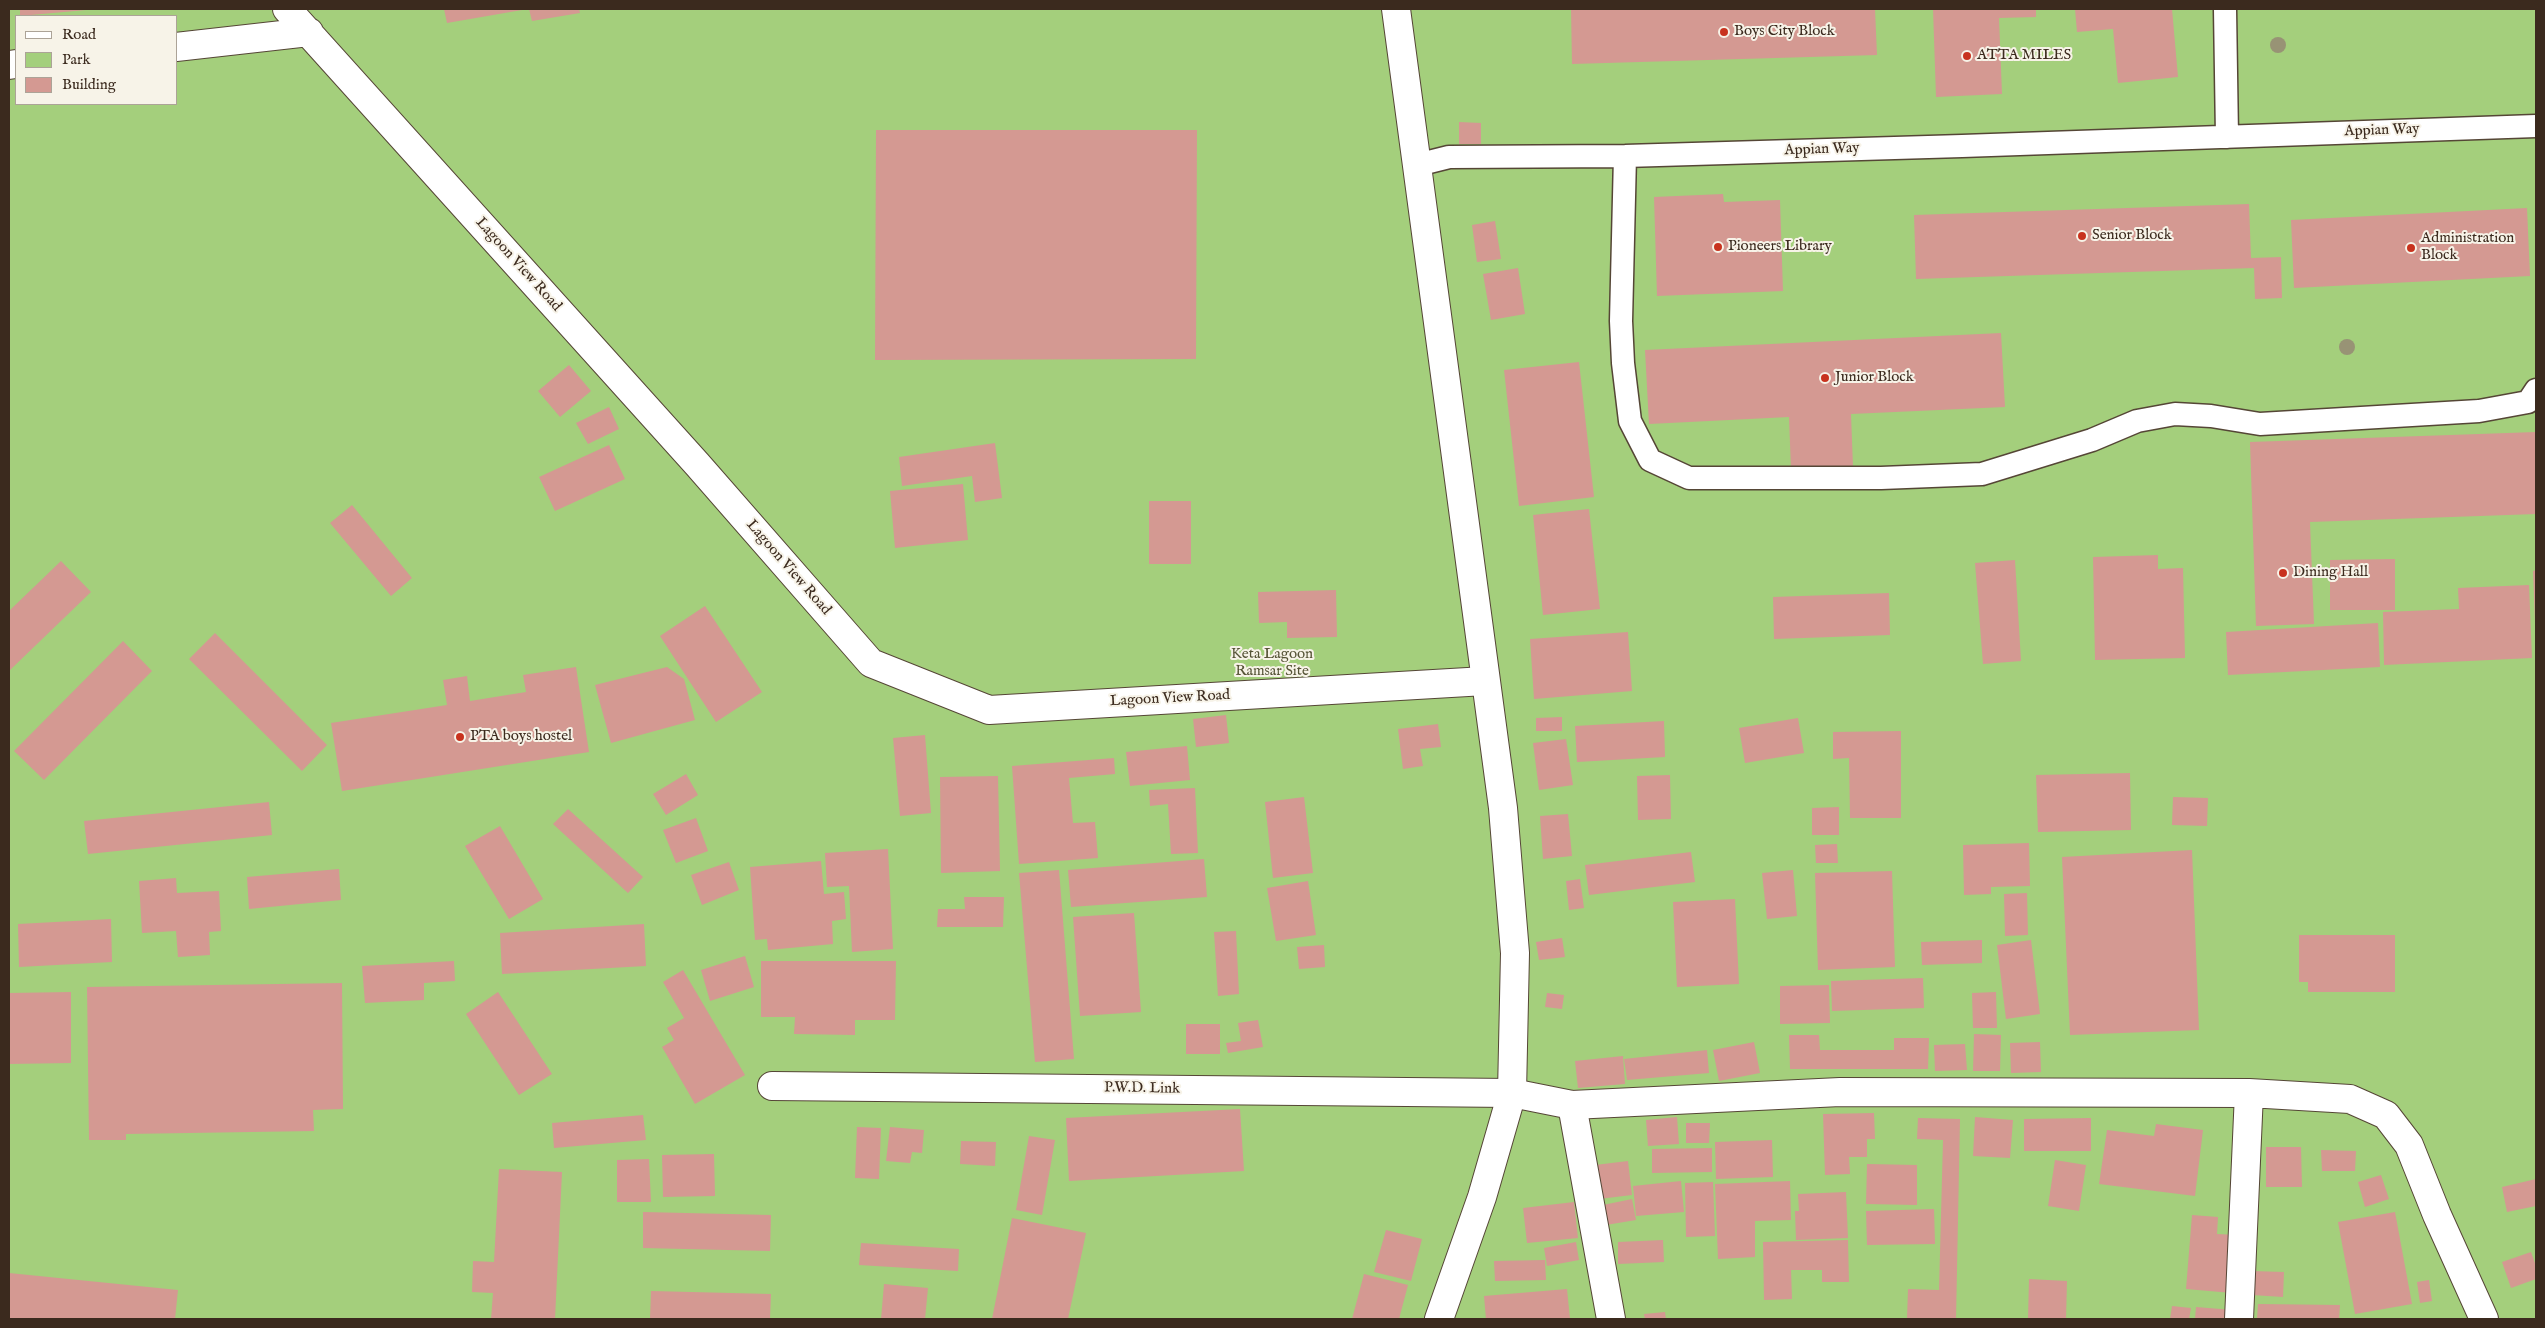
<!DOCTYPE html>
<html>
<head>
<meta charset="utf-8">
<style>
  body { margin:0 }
  #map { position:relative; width:2545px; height:1328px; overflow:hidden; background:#e9e2c1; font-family:"IM FELL English",serif }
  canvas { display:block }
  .frame { position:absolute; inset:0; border:10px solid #3b2a1e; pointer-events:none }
  .legend { position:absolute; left:15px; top:15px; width:162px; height:90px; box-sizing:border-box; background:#f7f3e8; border:1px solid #aca397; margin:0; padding:6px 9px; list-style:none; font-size:15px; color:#3b2a1e }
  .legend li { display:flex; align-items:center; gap:10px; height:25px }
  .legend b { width:25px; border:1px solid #aca397 }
</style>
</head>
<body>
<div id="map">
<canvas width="2545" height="1328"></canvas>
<div class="frame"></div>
<ul class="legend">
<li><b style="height:6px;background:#fff"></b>Road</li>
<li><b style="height:14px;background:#a4cf7c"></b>Park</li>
<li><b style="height:14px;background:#d49992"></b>Building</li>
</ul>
</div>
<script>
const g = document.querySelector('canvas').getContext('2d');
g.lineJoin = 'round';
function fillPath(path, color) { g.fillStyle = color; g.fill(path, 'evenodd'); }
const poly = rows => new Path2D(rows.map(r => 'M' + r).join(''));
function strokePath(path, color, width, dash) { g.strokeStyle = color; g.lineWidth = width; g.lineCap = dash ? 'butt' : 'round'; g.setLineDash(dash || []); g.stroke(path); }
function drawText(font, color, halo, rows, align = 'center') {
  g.font = font + ' "IM FELL English",serif'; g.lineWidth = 4; g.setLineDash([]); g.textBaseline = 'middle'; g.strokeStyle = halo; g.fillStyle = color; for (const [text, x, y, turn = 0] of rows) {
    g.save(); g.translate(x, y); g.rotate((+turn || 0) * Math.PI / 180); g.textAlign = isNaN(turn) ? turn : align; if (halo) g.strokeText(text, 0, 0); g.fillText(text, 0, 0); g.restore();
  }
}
const green = poly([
  [9,9,2536,9,2536,1319,9,1319],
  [16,16,176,16,176,104,16,104]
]);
const building = poly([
  [20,9,86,9,86,10,20,16],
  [444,9,522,9,522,10,447,23],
  [529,9,579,9,580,13,532,21],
  [1571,9,1875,9,1877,55,1572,64],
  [1933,9,2036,9,2036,17,1999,18,2002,94,1936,97],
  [2075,9,2172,9,2178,77,2118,83,2113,29,2077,32],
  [1459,122,1481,123,1481,144,1459,144],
  [876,130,1197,130,1196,359,875,360],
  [1723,194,1724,202,1780,200,1783,291,1657,296,1654,197],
  [2249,204,2251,258,2281,257,2282,298,2255,299,2254,268,1916,279,1914,215],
  [2527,208,2530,276,2294,288,2291,220],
  [1495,221,1501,259,1477,262,1472,225],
  [1518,268,1525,314,1491,320,1483,274],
  [2001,333,2005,407,1851,414,1853,467,1791,470,1789,417,1649,424,1645,350],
  [1579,362,1594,497,1519,506,1504,370],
  [569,365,591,391,560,417,538,391],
  [609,407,619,429,588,444,576,423],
  [2536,432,2536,514,2310,522,2314,624,2256,626,2250,442],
  [995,443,1002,498,975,502,972,476,902,486,899,457],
  [609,445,625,479,555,511,539,477],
  [963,484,968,540,895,548,890,491],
  [1149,501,1191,501,1191,564,1149,564],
  [352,505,412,578,391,596,330,523],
  [1589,509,1600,609,1543,615,1533,515],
  [2158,555,2158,569,2183,568,2185,658,2095,660,2093,557],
  [2395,559,2395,610,2330,610,2330,560],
  [2015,560,2021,661,1983,664,1975,563],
  [61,561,91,592,9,671,9,611],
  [2536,570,2536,622,2535,622,2533,571],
  [2529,585,2532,658,2384,665,2383,612,2459,609,2458,588],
  [1336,590,1337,637,1287,638,1287,622,1259,623,1258,592],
  [1889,593,1890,635,1774,639,1773,597],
  [705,606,762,692,716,722,660,636],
  [2378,623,2380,667,2228,675,2226,632],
  [1628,632,1632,691,1534,699,1530,639],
  [215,633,327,745,302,771,189,659],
  [123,641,152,671,44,780,14,751],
  [576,667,589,752,342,791,331,723,447,705,443,680,467,676,470,701,526,692,523,675],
  [667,667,684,679,695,720,611,743,595,685],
  [1226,715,1229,743,1196,747,1193,719],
  [1562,717,1562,731,1536,731,1536,718],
  [1798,718,1804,753,1745,763,1739,728],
  [1664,721,1665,757,1577,762,1575,726],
  [1438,724,1441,747,1420,749,1423,766,1403,769,1398,729],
  [1901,731,1901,818,1850,818,1849,758,1833,759,1833,732],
  [925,735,931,813,900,816,893,738],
  [1566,739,1573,785,1539,790,1533,743],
  [1187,746,1190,780,1130,786,1126,752],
  [1114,758,1115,774,1069,778,1073,823,1095,822,1098,858,1019,864,1012,766],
  [2130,773,2131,830,2038,832,2036,775],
  [686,774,698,795,666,815,653,794],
  [1670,775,1671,819,1638,820,1637,776],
  [998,776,1000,871,941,873,940,777],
  [1195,788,1198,853,1171,854,1168,804,1150,806,1149,790],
  [1304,797,1313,873,1273,878,1265,802],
  [2173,797,2208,798,2207,826,2172,825],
  [269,802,272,835,88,854,84,821],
  [1839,807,1839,835,1812,835,1812,808],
  [568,809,643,877,628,893,553,824],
  [1568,814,1572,856,1543,859,1540,816],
  [696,818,708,851,676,863,663,830],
  [500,826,543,899,509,919,465,846],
  [2029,843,2030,886,1991,887,1991,894,1964,895,1963,845],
  [1837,844,1838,863,1816,863,1815,845],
  [888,849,893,949,852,952,849,886,827,887,825,853],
  [2192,850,2199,1030,2070,1035,2062,857],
  [1691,852,1695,882,1589,895,1585,865],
  [1204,859,1207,897,1071,907,1068,870],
  [821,861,824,894,844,892,846,919,832,921,833,944,768,950,767,939,755,940,750,867],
  [729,862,739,890,702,905,691,875],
  [339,869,341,900,249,909,247,877],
  [1059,870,1074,1059,1035,1062,1019,873],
  [1793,870,1797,916,1767,919,1762,873],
  [1892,871,1895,967,1818,970,1815,873],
  [176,878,177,893,219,891,221,931,209,932,210,955,178,957,176,931,142,933,139,881],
  [1580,879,1584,908,1569,910,1566,881],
  [1308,881,1316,935,1276,941,1267,888],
  [2027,893,2028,935,2005,936,2004,894],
  [964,897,1004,897,1003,927,937,927,938,909,965,909],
  [1735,899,1739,984,1677,987,1673,902],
  [1134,913,1141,1012,1080,1016,1073,917],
  [111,919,112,962,19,967,18,924],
  [644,924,646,966,502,974,500,933],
  [1236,931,1239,994,1218,996,1214,932],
  [2299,935,2395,935,2395,992,2308,992,2308,982,2299,982],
  [1562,938,1565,957,1539,960,1536,942],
  [1982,940,1982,963,1922,965,1921,942],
  [2031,940,2040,1014,2006,1019,1997,945],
  [1324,945,1325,967,1299,969,1297,947],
  [745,956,754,987,710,1001,701,970],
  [454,961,455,981,424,983,424,1000,365,1003,362,966],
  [761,961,896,961,895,1020,855,1020,855,1035,794,1034,795,1017,761,1017],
  [683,970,745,1075,695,1104,662,1047,674,1040,667,1028,684,1018,663,982],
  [1923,978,1924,1008,1832,1011,1831,981],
  [342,983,343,1109,313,1110,314,1131,126,1134,126,1140,89,1140,87,987],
  [1829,985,1830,1023,1780,1024,1780,986],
  [71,992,71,1063,9,1064,9,993],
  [498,992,552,1074,519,1095,466,1014],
  [1996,992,1997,1028,1973,1028,1972,993],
  [1547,993,1564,995,1562,1009,1545,1007],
  [1258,1020,1263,1047,1228,1053,1226,1043,1241,1041,1238,1023],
  [1186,1024,1220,1024,1220,1054,1186,1054],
  [1974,1034,2001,1035,2000,1071,1973,1071],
  [1789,1035,1819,1035,1820,1050,1894,1050,1894,1038,1929,1038,1928,1069,1790,1069],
  [1754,1042,1760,1073,1719,1081,1713,1050],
  [2040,1042,2041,1072,2011,1073,2010,1043],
  [1965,1044,1967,1070,1935,1071,1934,1045],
  [1707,1050,1709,1073,1627,1080,1624,1059],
  [1623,1056,1625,1084,1578,1088,1575,1061],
  [1240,1109,1244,1171,1069,1181,1066,1118],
  [1874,1113,1875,1139,1867,1139,1867,1157,1849,1157,1850,1174,1825,1175,1823,1114],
  [643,1115,646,1140,554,1148,552,1123],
  [1677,1117,1679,1144,1648,1146,1646,1120],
  [1975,1117,2013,1120,2010,1158,1973,1156],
  [1918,1118,1960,1119,1956,1319,1907,1319,1908,1289,1939,1290,1943,1140,1917,1139],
  [2091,1118,2091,1151,2024,1151,2024,1119],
  [1686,1123,1710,1123,1709,1143,1686,1143],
  [2156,1124,2203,1130,2195,1196,2099,1184,2107,1130,2154,1136],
  [857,1127,881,1128,879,1179,855,1178],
  [890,1127,924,1130,922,1153,912,1152,910,1163,886,1161],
  [1029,1136,1055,1140,1042,1215,1016,1210],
  [1772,1140,1773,1177,1716,1179,1715,1142],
  [961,1141,996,1142,995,1166,960,1164],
  [2266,1147,2301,1147,2302,1187,2266,1187],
  [1712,1148,1712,1172,1652,1173,1652,1149],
  [2321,1150,2356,1151,2355,1171,2322,1171],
  [714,1154,715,1196,663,1197,662,1155],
  [649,1159,651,1202,617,1202,617,1160],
  [2055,1160,2086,1165,2079,1211,2048,1206],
  [1628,1161,1632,1195,1599,1199,1595,1165],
  [1867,1164,1917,1165,1917,1205,1866,1204],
  [499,1169,562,1172,555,1319,491,1319,493,1293,472,1292,473,1261,494,1262],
  [2381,1175,2389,1199,2365,1207,2358,1182],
  [2536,1179,2536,1206,2507,1212,2502,1187],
  [1681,1181,1684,1212,1636,1216,1633,1186],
  [1790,1181,1791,1220,1755,1221,1755,1257,1718,1259,1715,1184],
  [1713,1182,1715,1236,1686,1237,1685,1183],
  [1846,1192,1848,1238,1796,1240,1795,1211,1799,1211,1798,1194],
  [1632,1199,1636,1220,1606,1225,1603,1205],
  [1574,1202,1578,1238,1527,1243,1523,1208],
  [1934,1209,1935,1244,1867,1245,1866,1211],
  [643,1212,771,1215,770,1251,643,1248],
  [2395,1212,2412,1304,2355,1314,2338,1222],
  [2192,1215,2218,1217,2217,1234,2237,1235,2232,1293,2186,1289],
  [1012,1218,1086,1233,1068,1319,992,1319],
  [1386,1230,1422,1239,1411,1281,1374,1272],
  [1663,1240,1664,1262,1618,1264,1618,1242],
  [1848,1240,1849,1282,1822,1282,1822,1270,1791,1270,1792,1299,1764,1300,1763,1242],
  [1576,1242,1579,1260,1547,1266,1544,1248],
  [861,1243,959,1249,958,1271,859,1265],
  [2531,1252,2536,1266,2536,1279,2511,1288,2502,1262],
  [1545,1260,1546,1280,1495,1281,1494,1261],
  [2252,1271,2284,1272,2283,1297,2252,1295],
  [9,1273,178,1290,175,1319,9,1319],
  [1364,1274,1408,1285,1399,1319,1352,1319],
  [2029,1279,2067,1281,2066,1319,2028,1319],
  [2429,1280,2432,1301,2420,1303,2417,1282],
  [884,1284,928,1288,925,1319,881,1319],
  [1567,1289,1570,1319,1486,1319,1484,1296],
  [651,1291,771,1294,770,1319,650,1319],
  [2258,1304,2340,1305,2339,1319,2257,1319],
  [2172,1306,2191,1308,2189,1319,2170,1319],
  [2196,1307,2233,1310,2232,1319,2195,1319],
  [1665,1312,1666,1319,1645,1319,1644,1314]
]);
const lane = poly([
  [2225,9,2227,137],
  [1625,156,1621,321,1623,363,1630,421,1650,460,1689,478,1881,478,1982,474,2092,440,2137,421,2175,414,2211,416,2260,424,2479,411,2528,402,2536,390],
  [1417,165,1449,157,1625,156,1962,146,2536,126]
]);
const street = poly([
  [287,9,697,464,871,663,989,710,1485,681],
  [176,47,309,32],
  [9,65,16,64],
  [772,1086,1512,1093,1572,1105,1840,1092,2249,1093,2350,1099,2386,1115,2409,1145,2437,1215,2484,1319],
  [1572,1105,1611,1319],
  [2239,1319,2249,1093]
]);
const secondary = poly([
  [1396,9,1503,808,1515,953,1512,1093,1482,1197,1439,1319]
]);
const trees = [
  [2278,45],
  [2347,347]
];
const markers = [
  [1724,32,5,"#c8321e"],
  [1967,56,5,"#c8321e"],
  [2082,236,5,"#c8321e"],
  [1718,247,5,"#c8321e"],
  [2411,248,5,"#c8321e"],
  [1825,378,5,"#c8321e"],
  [2283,573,5,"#c8321e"],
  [460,737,5,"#c8321e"]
];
const poiNames = [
  ["Boys City Block",1734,32],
  ["ATTA MILES",1977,56],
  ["Senior Block",2092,236],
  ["Administration",2421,239],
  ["Block",2421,256],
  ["Pioneers Library",1728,247],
  ["Junior Block",1835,378],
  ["Dining Hall",2293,573],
  ["PTA boys hostel",470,737]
];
const streetNames = [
  ["Appian Way",2382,131,-2],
  ["Appian Way",1822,150,-2],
  ["Lagoon View Road",518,265,48],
  ["Lagoon View Road",788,568,49],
  ["Lagoon View Road",1170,699,-3],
  ["P.W.D. Link",1142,1089,1]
];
const parkNames = [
  ["Keta Lagoon",1272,655],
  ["Ramsar Site",1272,672]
];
fillPath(green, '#a4cf7c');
fillPath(building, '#d49992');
strokePath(lane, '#554636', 25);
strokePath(street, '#554636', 30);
strokePath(secondary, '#554636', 30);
strokePath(lane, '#fff', 22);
strokePath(street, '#fff', 28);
strokePath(secondary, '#fff', 28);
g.fillStyle = '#989375';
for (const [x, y] of trees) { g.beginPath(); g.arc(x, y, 8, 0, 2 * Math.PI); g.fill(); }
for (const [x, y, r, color] of markers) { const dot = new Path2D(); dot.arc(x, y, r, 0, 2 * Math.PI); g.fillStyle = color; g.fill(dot); strokePath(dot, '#f7f3e8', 2); }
drawText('15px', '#3b2a1e', '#f7f3e8', poiNames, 'left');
drawText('15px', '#3b2a1e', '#f7f3e8', streetNames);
drawText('15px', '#555336', '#f7f3e8', parkNames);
</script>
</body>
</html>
